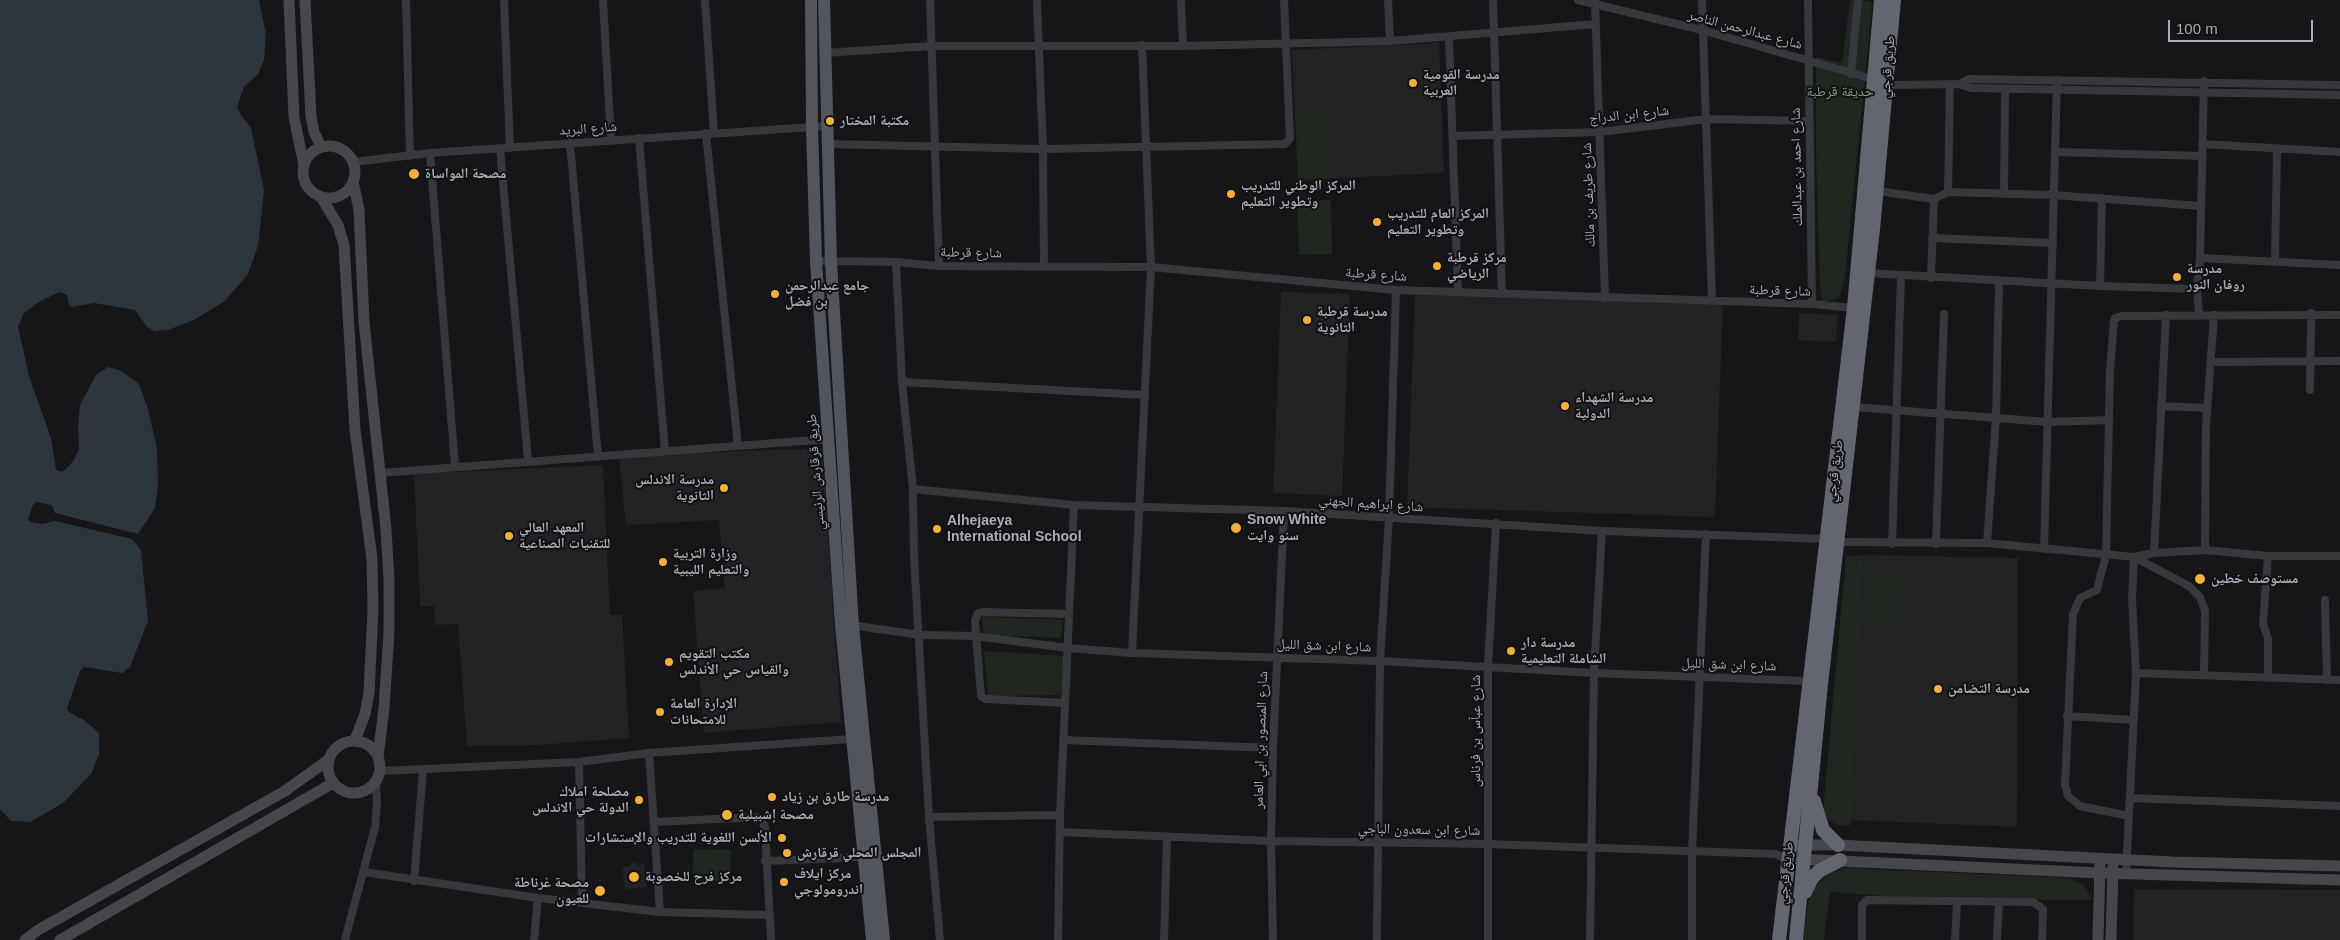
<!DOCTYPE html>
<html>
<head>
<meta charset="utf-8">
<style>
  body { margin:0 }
  #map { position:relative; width:2340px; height:940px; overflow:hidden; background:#161618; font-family:Arial,sans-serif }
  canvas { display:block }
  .scale { position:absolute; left:2168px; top:20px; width:145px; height:22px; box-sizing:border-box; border:2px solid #a8adb8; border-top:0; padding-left:6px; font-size:15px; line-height:18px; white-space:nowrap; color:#a8adb8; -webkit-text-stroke:4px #111113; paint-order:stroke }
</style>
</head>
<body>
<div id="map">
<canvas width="2340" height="940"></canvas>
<div class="scale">100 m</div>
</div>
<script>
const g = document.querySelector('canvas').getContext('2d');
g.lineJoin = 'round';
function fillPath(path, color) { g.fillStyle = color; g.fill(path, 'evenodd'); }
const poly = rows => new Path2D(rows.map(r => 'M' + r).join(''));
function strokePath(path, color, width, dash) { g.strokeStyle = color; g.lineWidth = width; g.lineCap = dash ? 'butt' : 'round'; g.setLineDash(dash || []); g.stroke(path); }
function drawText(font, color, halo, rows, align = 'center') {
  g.font = font + ' Arial,"Noto Naskh Arabic",sans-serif'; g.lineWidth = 4; g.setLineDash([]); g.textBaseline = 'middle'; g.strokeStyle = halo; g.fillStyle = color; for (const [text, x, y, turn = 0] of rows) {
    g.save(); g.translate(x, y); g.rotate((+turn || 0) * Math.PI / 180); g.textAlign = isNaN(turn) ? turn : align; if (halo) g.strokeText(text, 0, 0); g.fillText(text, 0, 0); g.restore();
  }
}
const built = poly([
  [1439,43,1444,173,1298,180,1292,50],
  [1281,292,1350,294,1342,496,1273,493],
  [1415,294,1723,305,1715,517,1407,507],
  [1799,313,1838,315,1836,342,1798,340],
  [822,448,841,722,704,733,693,591,725,588,719,520,626,525,619,456],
  [603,465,610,615,622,615,629,738,537,745,467,746,458,624,435,625,434,606,420,606,414,474],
  [1864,555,2018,558,2017,827,1852,820],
  [637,862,637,865,644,864,647,887,625,889,622,867,630,866,630,863],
  [2134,889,2340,890,2340,940,2133,940]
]);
const green = poly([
  [1850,0,1870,1,1872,6,1845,277,1840,296,1823,303,1820,290,1816,152,1816,57,1842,63],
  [1328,112,1330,178,1298,180,1295,113],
  [1331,200,1332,254,1299,255,1297,201],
  [1864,555,1852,820,1849,826,1838,825,1828,820,1823,812,1846,556],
  [1868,569,1901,570,1899,626,1866,625],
  [982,617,1063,620,1061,638,983,635],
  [984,651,1067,656,1060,695,988,696],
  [693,849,731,850,730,882,693,881],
  [1843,868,2069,878,2084,885,2093,900,1941,900,1830,892,1824,940,1803,940,1810,891,1828,875]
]);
const water = poly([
  [0,0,259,0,266,34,264,60,258,74,244,87,237,107,239,112,251,128,264,190,258,246,248,274,225,301,194,320,168,330,155,331,147,327,135,310,94,303,72,307,69,304,67,295,59,292,37,303,23,314,18,327,29,376,51,438,56,470,62,472,65,470,74,460,79,449,78,426,80,405,96,375,108,367,121,371,139,384,147,406,157,448,158,485,155,508,138,534,55,513,52,505,36,502,33,505,28,519,30,522,43,524,55,521,132,539,141,550,148,621,130,667,122,673,84,667,80,671,67,708,69,712,84,720,99,733,99,755,91,774,63,803,30,822,11,821,0,809]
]);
const street = poly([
  [406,0,410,156],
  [504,0,510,148],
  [603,0,611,140],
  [705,0,714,133],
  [930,0,939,266],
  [1037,0,1043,149,1044,267],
  [1181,0,1183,46],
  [1388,0,1390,41],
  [1493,0,1502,294],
  [1578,0,1702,30,1876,80],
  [1702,0,1712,301],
  [1808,0,1812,304],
  [1595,1,1605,298],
  [1449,37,1458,292],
  [825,53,931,46,1183,46,1390,41,1596,24],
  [1851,74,1858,0],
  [1959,84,1969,79,2340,85],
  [1887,85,1959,84,1971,88,2340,95],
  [706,133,738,446],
  [1452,136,1600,132,1707,119,1809,121],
  [639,138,665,451],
  [570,143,598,457],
  [828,144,1043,149,1285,144,1290,138,1284,0],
  [2202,144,2340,152],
  [500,149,528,460],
  [2056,152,2202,156],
  [430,153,455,466],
  [353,162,430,153,826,126],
  [1877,191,1934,199,1948,192,2053,195,2201,206],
  [1948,192,1950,84],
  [2004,194,2005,89],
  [1932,238,2053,243],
  [2200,258,2340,265],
  [2275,260,2277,149],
  [816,261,896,262,939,266,1151,267,1396,290,1812,304,1854,308],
  [896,262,902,382,913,489,914,557,929,817,940,940],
  [1868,273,2100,286,2197,289],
  [1931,278,1934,199],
  [2100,286,2102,198],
  [2199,314,2197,289,2200,258,2204,81],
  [2212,362,2340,361],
  [902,382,1145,395],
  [2310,390,2311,313],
  [2161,406,2207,408],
  [1854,407,2048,422,2109,420],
  [380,473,829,439],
  [913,489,1074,505,1284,511,1602,531,1827,539],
  [1839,542,1987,543,2134,557,2154,553,2205,550,2268,556,2340,556],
  [1987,543,1996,418,1999,281],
  [1892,544,1901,276],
  [1936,544,1944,314],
  [2044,549,2057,80],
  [2205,550,2206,426,2214,315],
  [2154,553,2166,315],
  [2268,556,2263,624,2268,638,2268,678],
  [2134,557,2189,586,2200,597,2205,611,2204,674],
  [2325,600,2327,680],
  [850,625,920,635,975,636,1068,648,1132,653,1380,661,1594,673,1808,681],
  [1132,653,1151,267,1142,45],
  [2136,673,2340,680],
  [1065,703,985,699,981,696,975,621,978,613,983,612,1069,614],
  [2067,716,2134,720],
  [1064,740,1273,748],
  [649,753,660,912],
  [579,762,582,901],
  [380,771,579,762,649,753,851,739],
  [2130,798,2340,806],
  [2129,816,2080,806,2068,796,2065,785,2073,614,2080,598,2097,590,2106,555,2110,370,2114,321,2115,318,2122,316,2340,315],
  [929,817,1060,815],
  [655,822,757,817,762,819,765,828,771,940],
  [1060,832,1271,841,1488,844,1775,854,1787,859],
  [765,861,863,857],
  [364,872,538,898,660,912,768,915],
  [2126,874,2136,673,2132,599,2134,557],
  [414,881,423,770],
  [345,940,375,827,377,804,376,782],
  [534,940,538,898],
  [1058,940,1060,815,1074,505],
  [1164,940,1167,836],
  [1273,940,1271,841,1273,748,1284,511],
  [1377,940,1380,661,1389,518,1396,290],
  [1488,940,1488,667,1496,523],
  [1590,940,1594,673,1602,531],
  [1692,940,1692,852,1706,534],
  [1862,940,1862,905,1867,900,2033,902,2043,909,2042,940],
  [1955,940,1957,903],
  [1997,940,1999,902]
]);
const secondary = poly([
  [289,0,294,117,304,166],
  [305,0,311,116,314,132,321,147],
  '303 172a26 26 0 1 1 52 0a26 26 0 1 1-52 0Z',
  [353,181,359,210,364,322,386,529,389,580,389,633,384,708,378,757],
  [321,197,338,225,344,245,355,430,372,559,373,610,369,693,365,714,355,740],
  '328 767a26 26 0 1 1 52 0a26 26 0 1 1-52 0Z',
  [1789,845,1838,845,2172,862,2340,866],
  [1797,859,2100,873,2340,880],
  [25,940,38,930,285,791,328,760],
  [60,940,333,783],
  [2098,940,2100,866],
  [2111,940,2113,867]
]);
const primary = poly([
  [811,0,812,127,816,261,841,625,872,940],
  [824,0,831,262,853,626,884,940]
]);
const highway = poly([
  [1814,801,1823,830,1838,845],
  [1805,892,1812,878,1819,871,1840,860],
  [1779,940,1854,308,1881,0],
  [1796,940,1821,684,1873,229,1894,0]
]);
const markers = [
  [1413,83,5,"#f2b134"],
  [830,121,5,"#f2b134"],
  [414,174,6,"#f2b134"],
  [1231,194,5,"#f2b134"],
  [1377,222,5,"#f2b134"],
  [1437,266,5,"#f2b134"],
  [2177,277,5,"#f2b134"],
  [775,294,5,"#f2b134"],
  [1307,320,5,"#f2b134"],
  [1565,406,5,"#f2b134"],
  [724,488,5,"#f2b134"],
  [1236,528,6,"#f2b134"],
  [937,529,5,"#f2b134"],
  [509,536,5,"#f2b134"],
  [663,562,5,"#f2b134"],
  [2200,579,6,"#f2b134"],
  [1511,651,5,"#f2b134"],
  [669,662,5,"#f2b134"],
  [1938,689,5,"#f2b134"],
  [660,712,5,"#f2b134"],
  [772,797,5,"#f2b134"],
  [639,800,5,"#f2b134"],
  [727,815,6,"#f2b134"],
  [782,838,5,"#f2b134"],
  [787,853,5,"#f2b134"],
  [634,877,6,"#f2b134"],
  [784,882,5,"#f2b134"],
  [600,891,6,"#f2b134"]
];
const streetNames = [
  ["شارع عبدالرحمن الناصر",1745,30,15],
  ["طريق قرجي",1888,67,-85],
  ["شارع ابن الدراج",1629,115,-6],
  ["شارع البريد",588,129,-4],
  ["شارع احمد بن عبدالملك",1797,167,-91],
  ["شارع طريف بن مالك",1589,195,-92],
  ["شارع قرطبة",971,253,1],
  ["شارع قرطبة",1376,275,4],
  ["شارع قرطبة",1780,291,2],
  ["طريق قرجي",1835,471,-83],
  ["طريق قرقارش الرئيسي",816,472,-94],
  ["شارع ابراهيم الجهني",1371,504,4],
  ["شارع ابن شق الليل",1324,646,2],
  ["شارع ابن شق الليل",1729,665,2],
  ["شارع عباّس بن فرناس",1476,731,-90],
  ["شارع المنصور بن ابي العامر",1261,740,-88],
  ["شارع ابن سعدون الباجي",1419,830,1],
  ["طريق قرجي",1786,873,-84]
];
const poiNames = [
  ["مدرسة القومية",1423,75],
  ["العربية",1423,91],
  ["مكتبة المختار",840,121],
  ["مصحة المواساة",425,174],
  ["المركز الوطني للتدريب",1241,186],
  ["وتطوير التعليم",1241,202],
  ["المركز العام للتدريب",1387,214],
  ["وتطوير التعليم",1387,230],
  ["مركز قرطبة",1447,258],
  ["الرياضي",1447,274],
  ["مدرسة",2187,269],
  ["روفان النور",2187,285],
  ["جامع عبدالرحمن",785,286],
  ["بن فضل",785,302],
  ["مدرسة قرطبة",1317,312],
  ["الثانوية",1317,328],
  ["مدرسة الشهداء",1575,398],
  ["الدولية",1575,414],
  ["مدرسة الاندلس",714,480,"right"],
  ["الثانوية",714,496,"right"],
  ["Snow White",1247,520],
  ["سنو وايت",1247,536],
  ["Alhejaeya",947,521],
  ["International School",947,537],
  ["المعهد العالي",519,528],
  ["للتقنيات الصناعية",519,544],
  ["وزارة التربية",673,554],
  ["والتعليم الليبية",673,570],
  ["مستوصف خطين",2211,579],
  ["مدرسة دار",1521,643],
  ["الشاملة التعليمية",1521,659],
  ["مكتب التقويم",679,654],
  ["والقياس حي الأندلس",679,670],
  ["مدرسة التضامن",1948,689],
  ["الإدارة العامة",670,704],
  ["للامتحانات",670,720],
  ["مصلحة املاك",629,792,"right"],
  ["الدولة حي الاندلس",629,808,"right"],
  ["مدرسة طارق بن زياد",782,797],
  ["مصحة إشبيلية",738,815],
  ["الألسن اللغوية للتدريب والإستشارات",772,838,"right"],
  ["المجلس المحلي قرقارش",797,853],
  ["مركز ايلاف",794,874],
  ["اندرومولوجي",794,890],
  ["مركز فرح للخصوبة",645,877],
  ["مصحة غرناطة",589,883,"right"],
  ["للعيون",589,899,"right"]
];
const parkNames = [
  ["حديقة قرطبة",1840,92]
];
fillPath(built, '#222225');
fillPath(green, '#1e261f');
fillPath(water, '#2c353c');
strokePath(street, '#37383d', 8);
strokePath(secondary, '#45474d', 11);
strokePath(primary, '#53555c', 12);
strokePath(highway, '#63666e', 14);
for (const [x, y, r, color] of markers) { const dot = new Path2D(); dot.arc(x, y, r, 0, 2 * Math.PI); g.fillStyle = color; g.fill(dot); strokePath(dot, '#111113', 2); }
drawText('14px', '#a8adb8', '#111113', streetNames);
drawText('bold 14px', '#a8adb8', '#111113', poiNames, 'left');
drawText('14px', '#7fa381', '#111113', parkNames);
</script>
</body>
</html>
